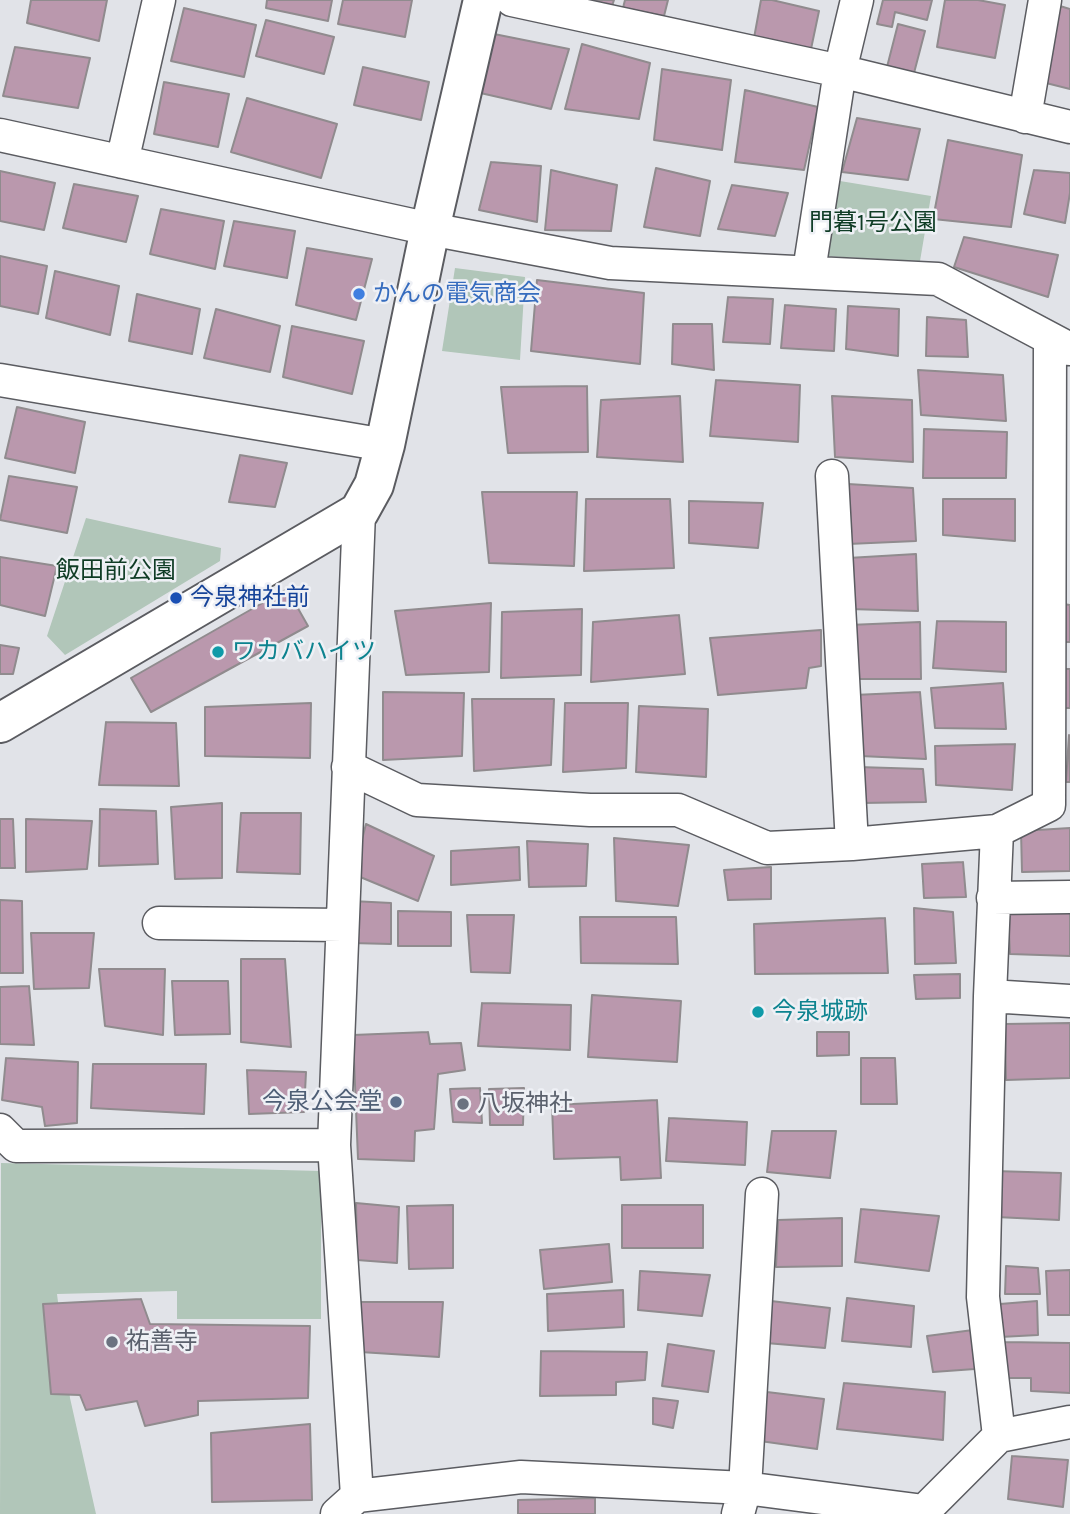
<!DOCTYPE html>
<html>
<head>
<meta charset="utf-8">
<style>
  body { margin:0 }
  canvas { display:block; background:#e1e3e8 }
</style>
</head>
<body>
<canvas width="1070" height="1514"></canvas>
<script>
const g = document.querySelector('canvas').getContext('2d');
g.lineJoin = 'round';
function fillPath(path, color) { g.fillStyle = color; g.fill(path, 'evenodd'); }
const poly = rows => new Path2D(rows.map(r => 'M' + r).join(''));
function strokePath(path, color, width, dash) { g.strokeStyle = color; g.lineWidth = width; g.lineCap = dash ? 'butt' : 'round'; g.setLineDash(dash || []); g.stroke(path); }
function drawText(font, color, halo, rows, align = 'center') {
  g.font = font + ' Karla,"Noto Sans JP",sans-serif'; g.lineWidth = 5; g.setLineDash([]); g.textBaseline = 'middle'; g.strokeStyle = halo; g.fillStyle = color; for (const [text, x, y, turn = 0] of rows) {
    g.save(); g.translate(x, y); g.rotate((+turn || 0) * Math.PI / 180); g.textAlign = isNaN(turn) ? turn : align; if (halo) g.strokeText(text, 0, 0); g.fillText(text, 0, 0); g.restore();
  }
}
const green = poly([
  [840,181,931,196,920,261,825,256],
  [455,268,525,277,520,360,442,351],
  [86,518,221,548,220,561,65,655,47,636],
  [1,1163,321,1171,321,1319,177,1319,177,1291,57,1294,70,1398,96,1514,0,1514]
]);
const building = poly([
  [31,0,107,0,99,41,27,23,31,0],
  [267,0,332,0,328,21,266,8,267,0],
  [343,0,412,0,405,37,338,24,343,0],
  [590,0,614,0,612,6,590,0],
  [625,0,668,0,664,16,623,8,625,0],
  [761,0,772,0,819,11,811,49,754,38,761,0],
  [883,0,932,0,927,20,895,12,892,27,877,24,883,0],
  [945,0,978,0,1005,5,995,58,937,47,945,0],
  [1060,6,1070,9,1070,89,1042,82,1060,6],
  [184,8,256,25,244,77,171,61,184,8],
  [266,20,334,37,324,74,256,56,266,20],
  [898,24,925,31,914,73,887,67,898,24],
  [489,33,569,49,551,109,476,92,489,33],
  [582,44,650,63,639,119,565,109,582,44],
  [15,47,90,58,78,108,3,96,15,47],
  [363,67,429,82,421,120,354,105,363,67],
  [662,69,731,80,722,150,654,140,662,69],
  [164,82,229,94,218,147,154,134,164,82],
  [745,90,818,107,804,170,735,162,745,90],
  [247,98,337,124,321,178,231,152,247,98],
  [857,118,920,129,908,180,842,172,857,118],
  [948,140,1022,155,1011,227,933,219,948,140],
  [491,162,541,166,537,222,479,210,491,162],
  [656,168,710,181,700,236,644,227,656,168],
  [551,170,617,185,611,231,545,230,551,170],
  [1034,170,1070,173,1070,193,1065,223,1024,214,1034,170],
  [0,171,55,183,44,230,0,221,0,171],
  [74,184,138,196,126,242,63,228,74,184],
  [732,185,788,193,775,236,718,229,732,185],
  [161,209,224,221,215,269,150,254,161,209],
  [234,221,295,231,287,278,224,266,234,221],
  [964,237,1058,255,1048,297,954,267,964,237],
  [307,248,372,259,356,320,296,305,307,248],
  [0,256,47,266,38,314,0,306,0,256],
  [55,271,119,286,110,335,46,318,55,271],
  [537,280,644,293,640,364,531,351,537,280],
  [137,294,200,309,192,354,129,341,137,294],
  [728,297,773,299,770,344,723,342,728,297],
  [785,305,836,309,834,351,781,348,785,305],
  [848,306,899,309,898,356,846,349,848,306],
  [216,309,280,326,270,372,204,358,216,309],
  [927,317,966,320,968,357,926,356,927,317],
  [673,324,712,324,714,370,672,364,673,324],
  [292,326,364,341,352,394,283,377,292,326],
  [918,370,1003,375,1006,421,921,415,918,370],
  [716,380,800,385,798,442,710,436,716,380],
  [587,386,588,452,508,453,501,387,587,386],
  [680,396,683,462,597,457,601,400,680,396],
  [832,396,912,400,913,462,835,457,832,396],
  [17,407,85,422,75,473,5,458,17,407],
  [924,429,1007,432,1006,478,923,478,924,429],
  [240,455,287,463,275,507,229,502,240,455],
  [9,476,77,487,67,533,0,520,9,476],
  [848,484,913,488,916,541,848,544,848,484],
  [482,492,577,492,574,566,489,563,482,492],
  [586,499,670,499,674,568,584,571,586,499],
  [943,499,1015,499,1015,541,943,535,943,499],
  [689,501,763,503,758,548,689,543,689,501],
  [916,554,918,611,849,609,848,558,916,554],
  [0,557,57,566,45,616,0,605,0,557],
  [287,589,308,626,151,712,131,678,287,589],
  [491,603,489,672,406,675,395,611,491,603],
  [1063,604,1070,605,1070,642,1062,642,1063,604],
  [582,609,581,675,501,678,502,612,582,609],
  [679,615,685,674,591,682,593,622,679,615],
  [937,621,1006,622,1006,672,933,668,937,621],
  [920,622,921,679,854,679,849,625,920,622],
  [821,630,821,666,809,668,806,688,718,695,710,638,821,630],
  [0,645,19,648,13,674,0,674,0,645],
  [1065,669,1070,669,1070,708,1065,708,1065,669],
  [1003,683,1006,729,935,728,931,688,1003,683],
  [383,692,464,693,462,756,383,760,383,692],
  [920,692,926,759,860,756,854,695,920,692],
  [472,699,554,699,551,765,474,771,472,699],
  [311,703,310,758,205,756,205,707,311,703],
  [565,703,628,703,626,768,563,772,565,703],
  [639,706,708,709,706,777,636,772,639,706],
  [106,722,176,723,179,786,99,785,106,722],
  [1069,735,1070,782,1066,782,1069,735],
  [1015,744,1012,790,936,785,935,746,1015,744],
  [858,767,923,769,926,802,861,803,858,767],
  [222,803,222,878,175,879,171,807,222,803],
  [100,809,156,811,158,864,99,866,100,809],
  [241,813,301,813,300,874,237,872,241,813],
  [0,819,13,819,15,868,0,868,0,819],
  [26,819,92,821,87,869,26,872,26,819],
  [366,824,434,856,418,901,353,874,366,824],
  [1070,828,1070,871,1022,872,1021,831,1070,828],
  [614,838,689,845,678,906,616,901,614,838],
  [527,841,588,844,586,886,529,887,527,841],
  [519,847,520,880,451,885,451,851,519,847],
  [963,862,966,897,924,898,922,864,963,862],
  [771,867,771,899,728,900,724,870,771,867],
  [0,900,22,901,23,973,0,973,0,900],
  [352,901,391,903,391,944,351,943,352,901],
  [914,908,953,912,956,963,915,964,914,908],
  [398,911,451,912,451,946,398,946,398,911],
  [1070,912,1070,956,1010,954,1008,913,1070,912],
  [467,915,514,915,510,973,471,972,467,915],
  [580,917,676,917,678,964,581,963,580,917],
  [885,918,888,973,755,974,754,924,885,918],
  [31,933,94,933,89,988,34,989,31,933],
  [241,959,285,959,291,1047,241,1042,241,959],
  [99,969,165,969,163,1035,105,1026,99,969],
  [960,974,960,998,916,999,914,975,960,974],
  [172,981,228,981,230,1034,175,1035,172,981],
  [29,986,34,1045,0,1044,0,987,29,986],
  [592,995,681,1001,677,1062,588,1057,592,995],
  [482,1003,571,1005,570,1050,478,1046,482,1003],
  [1070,1023,1070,1078,1006,1080,1005,1024,1070,1023],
  [428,1032,430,1044,461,1043,465,1070,438,1074,434,1129,415,1131,414,1161,358,1159,353,1035,428,1032],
  [817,1032,849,1032,849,1055,817,1056,817,1032],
  [6,1058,78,1062,77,1123,45,1126,42,1107,2,1100,6,1058],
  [861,1058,895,1058,897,1104,861,1104,861,1058],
  [93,1064,206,1064,204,1114,91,1108,93,1064],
  [247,1070,306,1072,304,1112,249,1114,247,1070],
  [480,1088,482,1123,453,1122,450,1089,480,1088],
  [524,1088,523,1125,490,1125,489,1089,524,1088],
  [657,1100,661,1178,621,1180,620,1157,554,1159,552,1105,657,1100],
  [669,1118,747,1122,745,1165,666,1161,669,1118],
  [772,1131,836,1131,830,1178,767,1172,772,1131],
  [994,1171,1061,1173,1059,1220,996,1217,994,1171],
  [356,1203,399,1207,397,1263,357,1260,356,1203],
  [453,1205,453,1268,409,1269,407,1206,453,1205],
  [622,1205,703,1205,703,1248,622,1248,622,1205],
  [861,1209,939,1216,929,1271,855,1262,861,1209],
  [842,1218,842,1266,776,1267,778,1220,842,1218],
  [609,1244,612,1282,544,1289,540,1250,609,1244],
  [1006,1266,1038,1268,1040,1294,1005,1294,1006,1266],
  [1070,1270,1070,1315,1048,1315,1046,1271,1070,1270],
  [640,1271,710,1275,702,1316,638,1310,640,1271],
  [623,1290,624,1327,548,1331,547,1294,623,1290],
  [847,1298,914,1306,911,1347,842,1341,847,1298],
  [141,1299,150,1324,310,1326,308,1398,198,1401,198,1415,145,1426,137,1401,86,1410,80,1395,51,1394,43,1304,141,1299],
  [771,1301,830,1308,825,1348,766,1343,771,1301],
  [1037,1301,1038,1335,1000,1337,1000,1304,1037,1301],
  [361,1302,443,1302,439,1357,360,1352,361,1302],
  [973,1330,975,1369,933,1372,927,1336,973,1330],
  [1005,1342,1070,1343,1070,1393,1031,1391,1031,1378,1002,1378,1005,1342],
  [668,1344,714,1351,708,1392,662,1386,668,1344],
  [541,1351,647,1352,645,1380,616,1382,616,1395,540,1396,541,1351],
  [844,1383,945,1392,943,1440,837,1429,844,1383],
  [767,1392,824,1399,817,1449,760,1441,767,1392],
  [653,1398,678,1401,673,1428,653,1424,653,1398],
  [310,1424,312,1500,212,1502,211,1433,310,1424],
  [1012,1456,1068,1460,1063,1507,1008,1499,1012,1456],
  [595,1498,595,1514,518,1514,518,1500,595,1498]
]);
const minor = poly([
  [512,0,840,71,1070,127],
  [1025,117,1045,0],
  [0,135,430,229,610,263,938,279,1070,349],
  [122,162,159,0],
  [809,271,840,71,857,0],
  [0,380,385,445],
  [832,476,852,844],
  [997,831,1049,805,1050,340],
  [993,898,1070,897],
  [159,923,342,925],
  [990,996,1070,1001],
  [0,1130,16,1146,334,1145],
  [999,1436,1070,1422],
  [357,1496,334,1145,359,512],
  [337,1514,357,1496,521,1477,745,1488,924,1511,999,1436,983,1297,990,996,997,831,852,844,767,848,678,810,590,810,417,800,348,767],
  [738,1514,745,1488,762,1194]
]);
const tertiary = poly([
  [0,723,359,512,374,485,385,445,430,229,483,0]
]);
const markers = [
  [359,294,7,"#3f7fe0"],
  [176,598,7,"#1a4fb4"],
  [218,652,7,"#0f9aa8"],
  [758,1012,7,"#0f9aa8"],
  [396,1102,7,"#5c6f8a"],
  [463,1104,7,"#6b7280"],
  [112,1342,7,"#6b7280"]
];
const parkNames = [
  ["門暮1号公園",873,223],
  ["飯田前公園",116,571]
];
const shopNames = [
  ["かんの電気商会",373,294]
];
const transitNames = [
  ["今泉神社前",190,598]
];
const cultureNames = [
  ["ワカバハイツ",232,652],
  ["今泉城跡",772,1012]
];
const serviceNames = [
  ["今泉公会堂",382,1102]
];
const worshipNames = [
  ["八坂神社",477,1104],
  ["祐善寺",126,1342]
];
fillPath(green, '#b1c6b9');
fillPath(building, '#ba98ad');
strokePath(building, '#908b8e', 2);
strokePath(minor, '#5b5c61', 35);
strokePath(tertiary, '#5b5c61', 42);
strokePath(minor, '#fff', 32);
strokePath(tertiary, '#fff', 38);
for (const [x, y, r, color] of markers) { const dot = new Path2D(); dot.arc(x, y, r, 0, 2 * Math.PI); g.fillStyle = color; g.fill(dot); strokePath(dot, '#eef0f5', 2.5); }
drawText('24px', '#0f3c25', '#eef0f5', parkNames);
drawText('24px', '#366cbe', '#eef0f5', shopNames, 'left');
drawText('24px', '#164399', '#eef0f5', transitNames, 'left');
drawText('24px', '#0d838f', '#eef0f5', cultureNames, 'left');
drawText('24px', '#4e5e75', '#eef0f5', serviceNames, 'right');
drawText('24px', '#5b616d', '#eef0f5', worshipNames, 'left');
</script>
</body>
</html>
